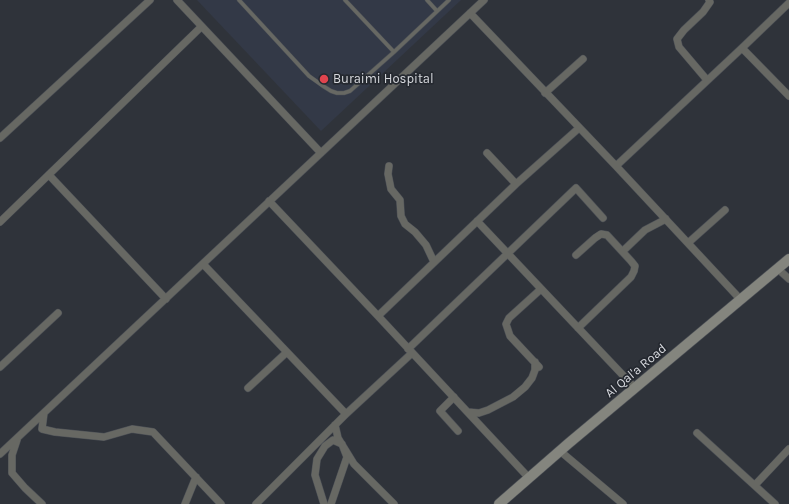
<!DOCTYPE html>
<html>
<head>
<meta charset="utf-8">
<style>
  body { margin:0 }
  canvas { display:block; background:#2f333a }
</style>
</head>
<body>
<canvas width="789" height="504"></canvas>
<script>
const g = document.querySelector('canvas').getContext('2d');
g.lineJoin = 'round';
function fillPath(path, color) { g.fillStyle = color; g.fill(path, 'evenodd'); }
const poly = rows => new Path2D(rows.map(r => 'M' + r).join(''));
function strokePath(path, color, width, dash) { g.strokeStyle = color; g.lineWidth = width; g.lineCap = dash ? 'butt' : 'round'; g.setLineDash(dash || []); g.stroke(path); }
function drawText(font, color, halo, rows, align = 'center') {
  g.font = font + ' Karla,sans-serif'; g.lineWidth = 3.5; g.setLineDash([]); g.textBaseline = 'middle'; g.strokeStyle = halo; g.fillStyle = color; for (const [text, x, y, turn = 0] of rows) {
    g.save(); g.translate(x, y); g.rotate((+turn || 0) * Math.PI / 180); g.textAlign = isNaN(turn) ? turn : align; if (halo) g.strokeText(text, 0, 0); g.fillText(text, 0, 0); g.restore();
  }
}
const built = poly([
  [197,0,461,0,321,131]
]);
const lane = poly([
  [239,0,309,76,323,86,331,91,337,93,344,93,350,91,394,52,449,0],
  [345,0,394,52],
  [427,0,437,11]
]);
const street = poly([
  [177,0,321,153],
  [470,13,616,166,741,300],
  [742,48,789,3],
  [707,80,679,47,677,39,684,30,703,12,710,2,709,0],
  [545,93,583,59],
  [0,138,150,0],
  [389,166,388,174,391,189,400,200,401,216,405,224,415,232,426,245,434,262],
  [616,166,742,48,789,96],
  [49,175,166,299],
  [516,184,579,128],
  [269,201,378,316,529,478],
  [477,221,635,388],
  [0,222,201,27],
  [688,243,725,210],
  [623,251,645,230,666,219],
  [576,255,595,238,601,234,607,235,631,261,635,266,634,271,631,277,578,328],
  [203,264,346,414],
  [778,269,789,279],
  [378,316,516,184,487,153],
  [408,349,576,188,603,218],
  [0,367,58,313],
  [539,367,510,336,506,324,509,318,541,289],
  [248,388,287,352],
  [454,397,440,411,458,431],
  [468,412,479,413,488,410,513,397,525,387,532,378,535,370,535,362],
  [44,413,42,429,55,432,104,437,132,429,153,432,221,504],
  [335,425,338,438,354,464,394,504],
  [697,433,775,504],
  [17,440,12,455,12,473,25,488,42,504],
  [560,451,623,504],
  [0,454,484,0],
  [755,485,789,449],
  [185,504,196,477],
  [256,504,346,414,412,353],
  [324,504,315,475,317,459,325,446,333,440,342,444,347,457,331,504]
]);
const secondary = poly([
  [499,504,569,443,789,259]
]);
const markers = [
  [324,79,5,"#e0444e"]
];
const poiNames = [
  ["Buraimi Hospital",333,79]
];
const streetNames = [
  ["Al Qal'a Road",636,371,-40]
];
fillPath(built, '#333947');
strokePath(lane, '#4d5157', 4.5);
strokePath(street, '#4d5157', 8);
strokePath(secondary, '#4d5157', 11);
strokePath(lane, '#676863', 3.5);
strokePath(street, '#676863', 7);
strokePath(secondary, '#84857e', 10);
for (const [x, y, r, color] of markers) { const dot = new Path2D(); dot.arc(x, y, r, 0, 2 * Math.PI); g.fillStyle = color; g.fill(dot); strokePath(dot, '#252930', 1.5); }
drawText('13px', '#d6d8dd', '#252930', poiNames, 'left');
drawText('13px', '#d6d8dd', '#252930', streetNames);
</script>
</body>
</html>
